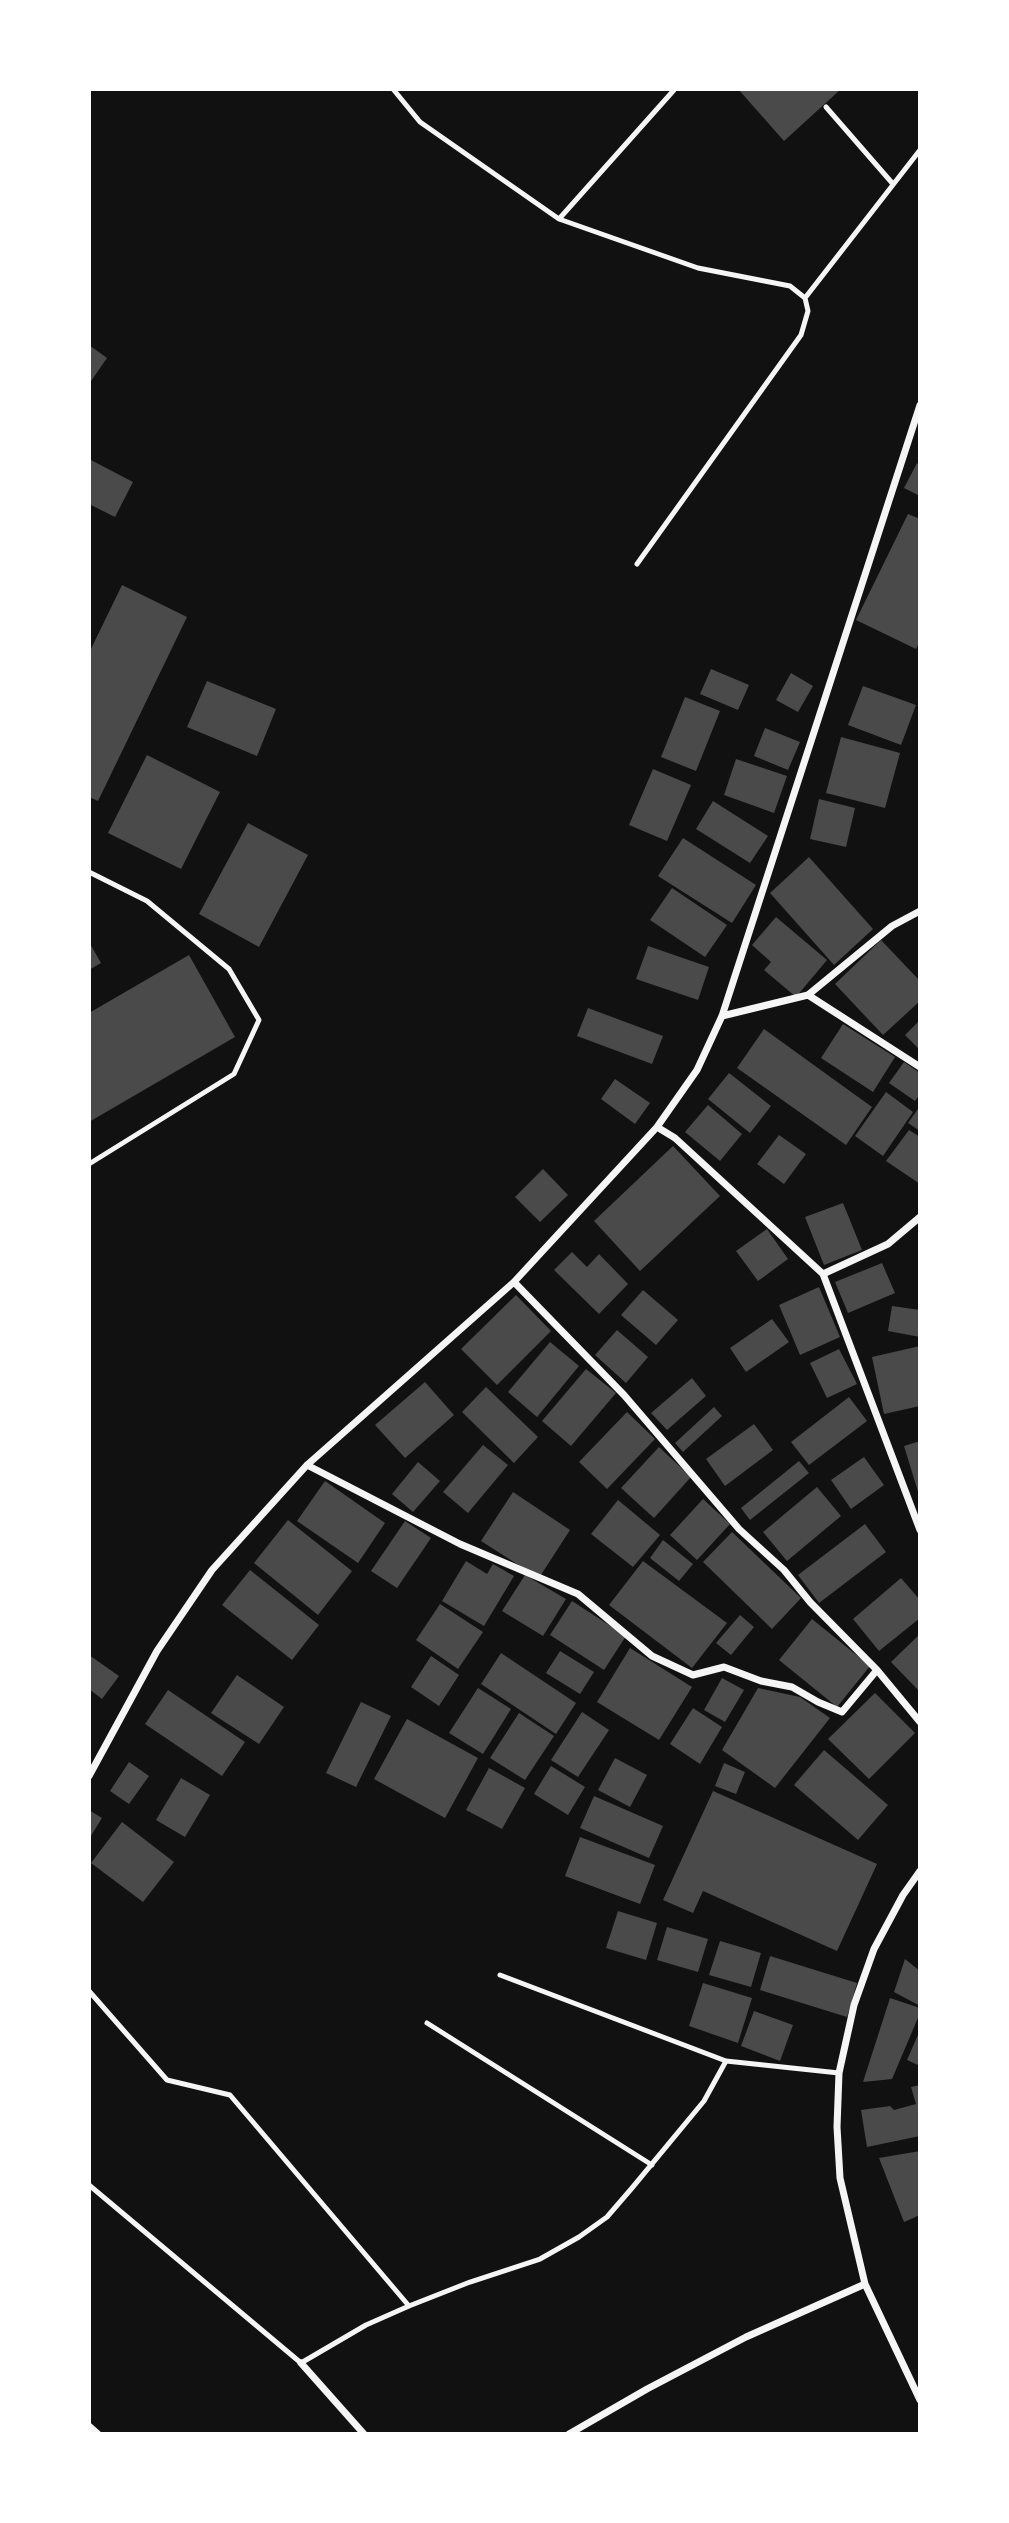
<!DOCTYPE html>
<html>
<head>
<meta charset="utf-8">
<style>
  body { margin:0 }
  #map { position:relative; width:1009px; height:2523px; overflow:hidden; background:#111; font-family:"Fira Sans",sans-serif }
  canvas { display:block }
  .frame { position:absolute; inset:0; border:91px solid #fff; pointer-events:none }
</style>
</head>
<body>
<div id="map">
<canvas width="1009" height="2523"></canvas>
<div class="frame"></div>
</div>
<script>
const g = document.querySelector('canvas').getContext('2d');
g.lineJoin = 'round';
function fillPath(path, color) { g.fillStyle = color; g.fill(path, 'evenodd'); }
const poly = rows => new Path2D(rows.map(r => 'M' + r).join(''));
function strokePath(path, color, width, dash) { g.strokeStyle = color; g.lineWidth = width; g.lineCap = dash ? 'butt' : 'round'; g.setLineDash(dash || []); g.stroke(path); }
const building = poly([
  [738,89,841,89,784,141],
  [89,345,107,358,89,384],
  [89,459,133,482,115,517,89,504],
  [917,463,920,465,920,496,904,488],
  [908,514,920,519,920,641,916,649,856,620],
  [122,585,187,617,98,801,89,797,89,653],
  [711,669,749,685,738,710,700,694],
  [791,673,813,686,798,712,776,700],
  [207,681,276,709,257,756,187,727],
  [863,686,916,705,901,745,848,725],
  [685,697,720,711,696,771,661,757],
  [765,728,800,742,788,770,754,756],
  [841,737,900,753,885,808,826,793],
  [147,755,220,792,181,869,108,833],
  [736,759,787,776,774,813,724,795],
  [653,769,691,785,667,841,629,825],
  [819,799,855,808,846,847,810,839],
  [713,801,768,836,750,863,696,829],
  [248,823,308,855,259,947,199,914],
  [683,838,756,885,732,923,658,876],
  [809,857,873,929,834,965,770,893],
  [672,888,727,925,705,957,650,920],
  [776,917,827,960,796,997,764,970,771,962,752,945],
  [881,940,920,981,920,1001,883,1035,835,984],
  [89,942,101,963,89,970],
  [648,946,709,967,698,1000,636,979],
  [189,955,235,1037,89,1122,89,1013],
  [588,1008,663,1036,652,1064,577,1036],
  [920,1020,920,1050,905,1035],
  [843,1024,895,1057,873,1092,821,1058],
  [764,1029,872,1107,846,1145,737,1068],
  [904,1062,920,1073,920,1094,915,1101,889,1083],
  [729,1073,771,1106,750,1133,708,1099],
  [615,1079,650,1103,635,1124,601,1099],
  [886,1092,913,1112,883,1156,855,1136],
  [708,1105,742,1134,720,1161,685,1132],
  [920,1106,920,1131,908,1123],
  [909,1130,920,1137,920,1184,886,1161],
  [779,1135,806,1154,784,1184,757,1164],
  [673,1146,720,1196,640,1271,594,1221],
  [543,1169,568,1195,540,1222,515,1197],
  [843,1203,862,1250,824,1265,805,1217],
  [767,1229,788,1259,758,1281,736,1251],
  [572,1252,587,1267,599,1254,628,1284,599,1314,554,1270],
  [882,1263,895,1293,848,1313,835,1282],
  [819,1287,840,1337,800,1355,779,1305],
  [643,1290,678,1320,656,1345,621,1315],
  [516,1295,551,1331,497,1385,461,1349],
  [892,1306,920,1310,920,1337,888,1331],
  [772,1319,789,1342,746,1372,730,1348],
  [617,1330,648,1357,626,1383,595,1355],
  [550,1342,579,1366,537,1417,508,1392],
  [920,1346,920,1406,884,1414,872,1357],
  [839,1349,857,1384,827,1398,810,1363],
  [586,1369,616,1393,571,1446,542,1421],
  [692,1378,706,1396,667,1430,651,1413],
  [425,1382,454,1415,405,1458,375,1425],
  [486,1387,538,1437,514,1463,462,1412],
  [849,1397,867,1421,809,1465,791,1442],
  [714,1407,722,1416,683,1452,675,1443],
  [627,1412,655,1439,607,1489,579,1462],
  [754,1424,773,1450,725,1486,706,1459],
  [920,1441,920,1495,919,1495,904,1446],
  [483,1445,508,1465,468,1513,443,1492],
  [659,1447,691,1477,654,1518,621,1488],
  [864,1457,884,1485,851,1509,831,1480],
  [799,1461,809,1473,750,1520,741,1508],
  [418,1462,440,1481,413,1512,392,1494],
  [325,1481,385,1523,358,1563,297,1521],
  [817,1487,841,1516,787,1561,763,1532],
  [513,1492,570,1530,539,1578,481,1541],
  [703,1499,730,1524,697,1560,670,1535],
  [618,1500,660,1535,633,1567,591,1534],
  [288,1520,352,1571,318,1615,254,1563],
  [405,1521,431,1538,397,1588,371,1571],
  [865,1524,886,1552,819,1603,798,1575],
  [732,1532,801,1598,772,1629,703,1562],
  [663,1540,693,1564,679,1581,650,1558],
  [466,1561,487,1574,493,1564,514,1576,484,1626,442,1601],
  [643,1561,727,1623,692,1668,609,1605],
  [250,1570,319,1625,292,1660,222,1605],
  [525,1575,566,1599,543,1636,502,1611],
  [901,1578,920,1600,920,1618,879,1651,853,1619],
  [572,1601,626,1636,604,1670,550,1635],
  [440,1604,483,1632,458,1669,416,1640],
  [740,1615,754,1627,731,1655,716,1643],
  [812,1619,870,1666,837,1707,779,1660],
  [920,1634,920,1692,891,1662],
  [630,1648,692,1687,659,1740,597,1702],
  [560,1651,594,1672,580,1694,546,1673],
  [501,1653,576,1703,556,1734,481,1684],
  [89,1655,119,1676,102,1699,89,1689],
  [431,1656,459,1675,439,1706,411,1687],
  [237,1675,284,1707,259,1744,211,1713],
  [722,1678,744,1690,725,1722,704,1710],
  [478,1688,511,1709,483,1754,449,1733],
  [758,1688,800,1697,830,1718,775,1788,722,1750],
  [168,1690,245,1742,222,1776,145,1724],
  [875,1693,915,1733,869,1779,828,1739],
  [361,1702,391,1716,356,1787,326,1773],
  [693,1708,722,1727,700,1764,670,1744],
  [582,1712,609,1730,578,1777,551,1760],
  [519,1713,554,1736,525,1780,490,1758],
  [407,1719,478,1758,445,1818,374,1779],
  [824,1750,888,1805,858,1840,794,1785],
  [615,1758,647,1775,630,1807,598,1790],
  [129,1762,149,1776,129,1804,110,1791],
  [724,1763,745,1772,736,1794,715,1786],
  [551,1766,585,1787,568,1815,534,1794],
  [489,1768,525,1788,502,1829,466,1810],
  [181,1778,210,1795,185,1837,156,1820],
  [713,1791,877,1864,837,1951,703,1891,693,1913,663,1900],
  [594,1796,663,1826,649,1858,580,1828],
  [89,1810,102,1818,89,1839],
  [122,1822,174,1862,143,1902,91,1863],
  [580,1837,655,1865,640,1904,565,1876],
  [618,1911,657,1923,646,1960,606,1948],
  [667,1927,708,1939,698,1972,657,1960],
  [720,1941,761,1953,751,1987,709,1975],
  [770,1956,857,1983,847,2017,760,1990],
  [905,1959,920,1971,920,2006,894,1992],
  [703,1983,752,1998,738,2043,689,2026],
  [890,1998,920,2008,920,2013,892,2079,863,2082],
  [754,2011,793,2025,780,2061,741,2046],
  [920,2030,920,2066,907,2060],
  [920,2085,920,2136,867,2147,861,2110,890,2106,894,2110,916,2104,911,2087],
  [920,2151,920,2215,904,2222,879,2158]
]);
const service = poly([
  [393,89,420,122,559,219,698,268,790,286,805,298,808,311,801,335,637,564],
  [826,107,893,184],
  [559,219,674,90],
  [805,298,920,150],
  [89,872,147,901,229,969,259,1020,234,1074,89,1164],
  [500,1975,726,2061,839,2073],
  [89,1991,167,2080,230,2095,409,2306],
  [427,2023,652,2165],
  [89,2185,301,2363,366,2325,409,2306,470,2282,540,2259,579,2237,607,2217,632,2188,704,2101,726,2061]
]);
const minor = poly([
  [808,995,920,1067],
  [722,1016,808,995,892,926,920,911],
  [657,1127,675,1138,823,1274,920,1530],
  [823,1274,888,1244,920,1217],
  [514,1282,624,1395,739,1529,784,1570,810,1602,877,1670,920,1722],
  [307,1465,460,1544,578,1594,652,1656,693,1675,724,1667,761,1681,792,1687,818,1702,842,1712,877,1670],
  [89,1776,157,1651,212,1570,307,1465,514,1282,657,1127,697,1070,722,1016,920,405],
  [920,1871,903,1895,874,1949,854,2005,839,2073,837,2127,840,2178,865,2284,920,2400],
  [301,2363,364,2434],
  [89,2426,98,2434],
  [569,2434,647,2389,746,2337,865,2284]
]);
fillPath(building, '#4a4a4a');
strokePath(service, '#f5f5f5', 5);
strokePath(minor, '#f5f5f5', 7);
</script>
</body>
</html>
